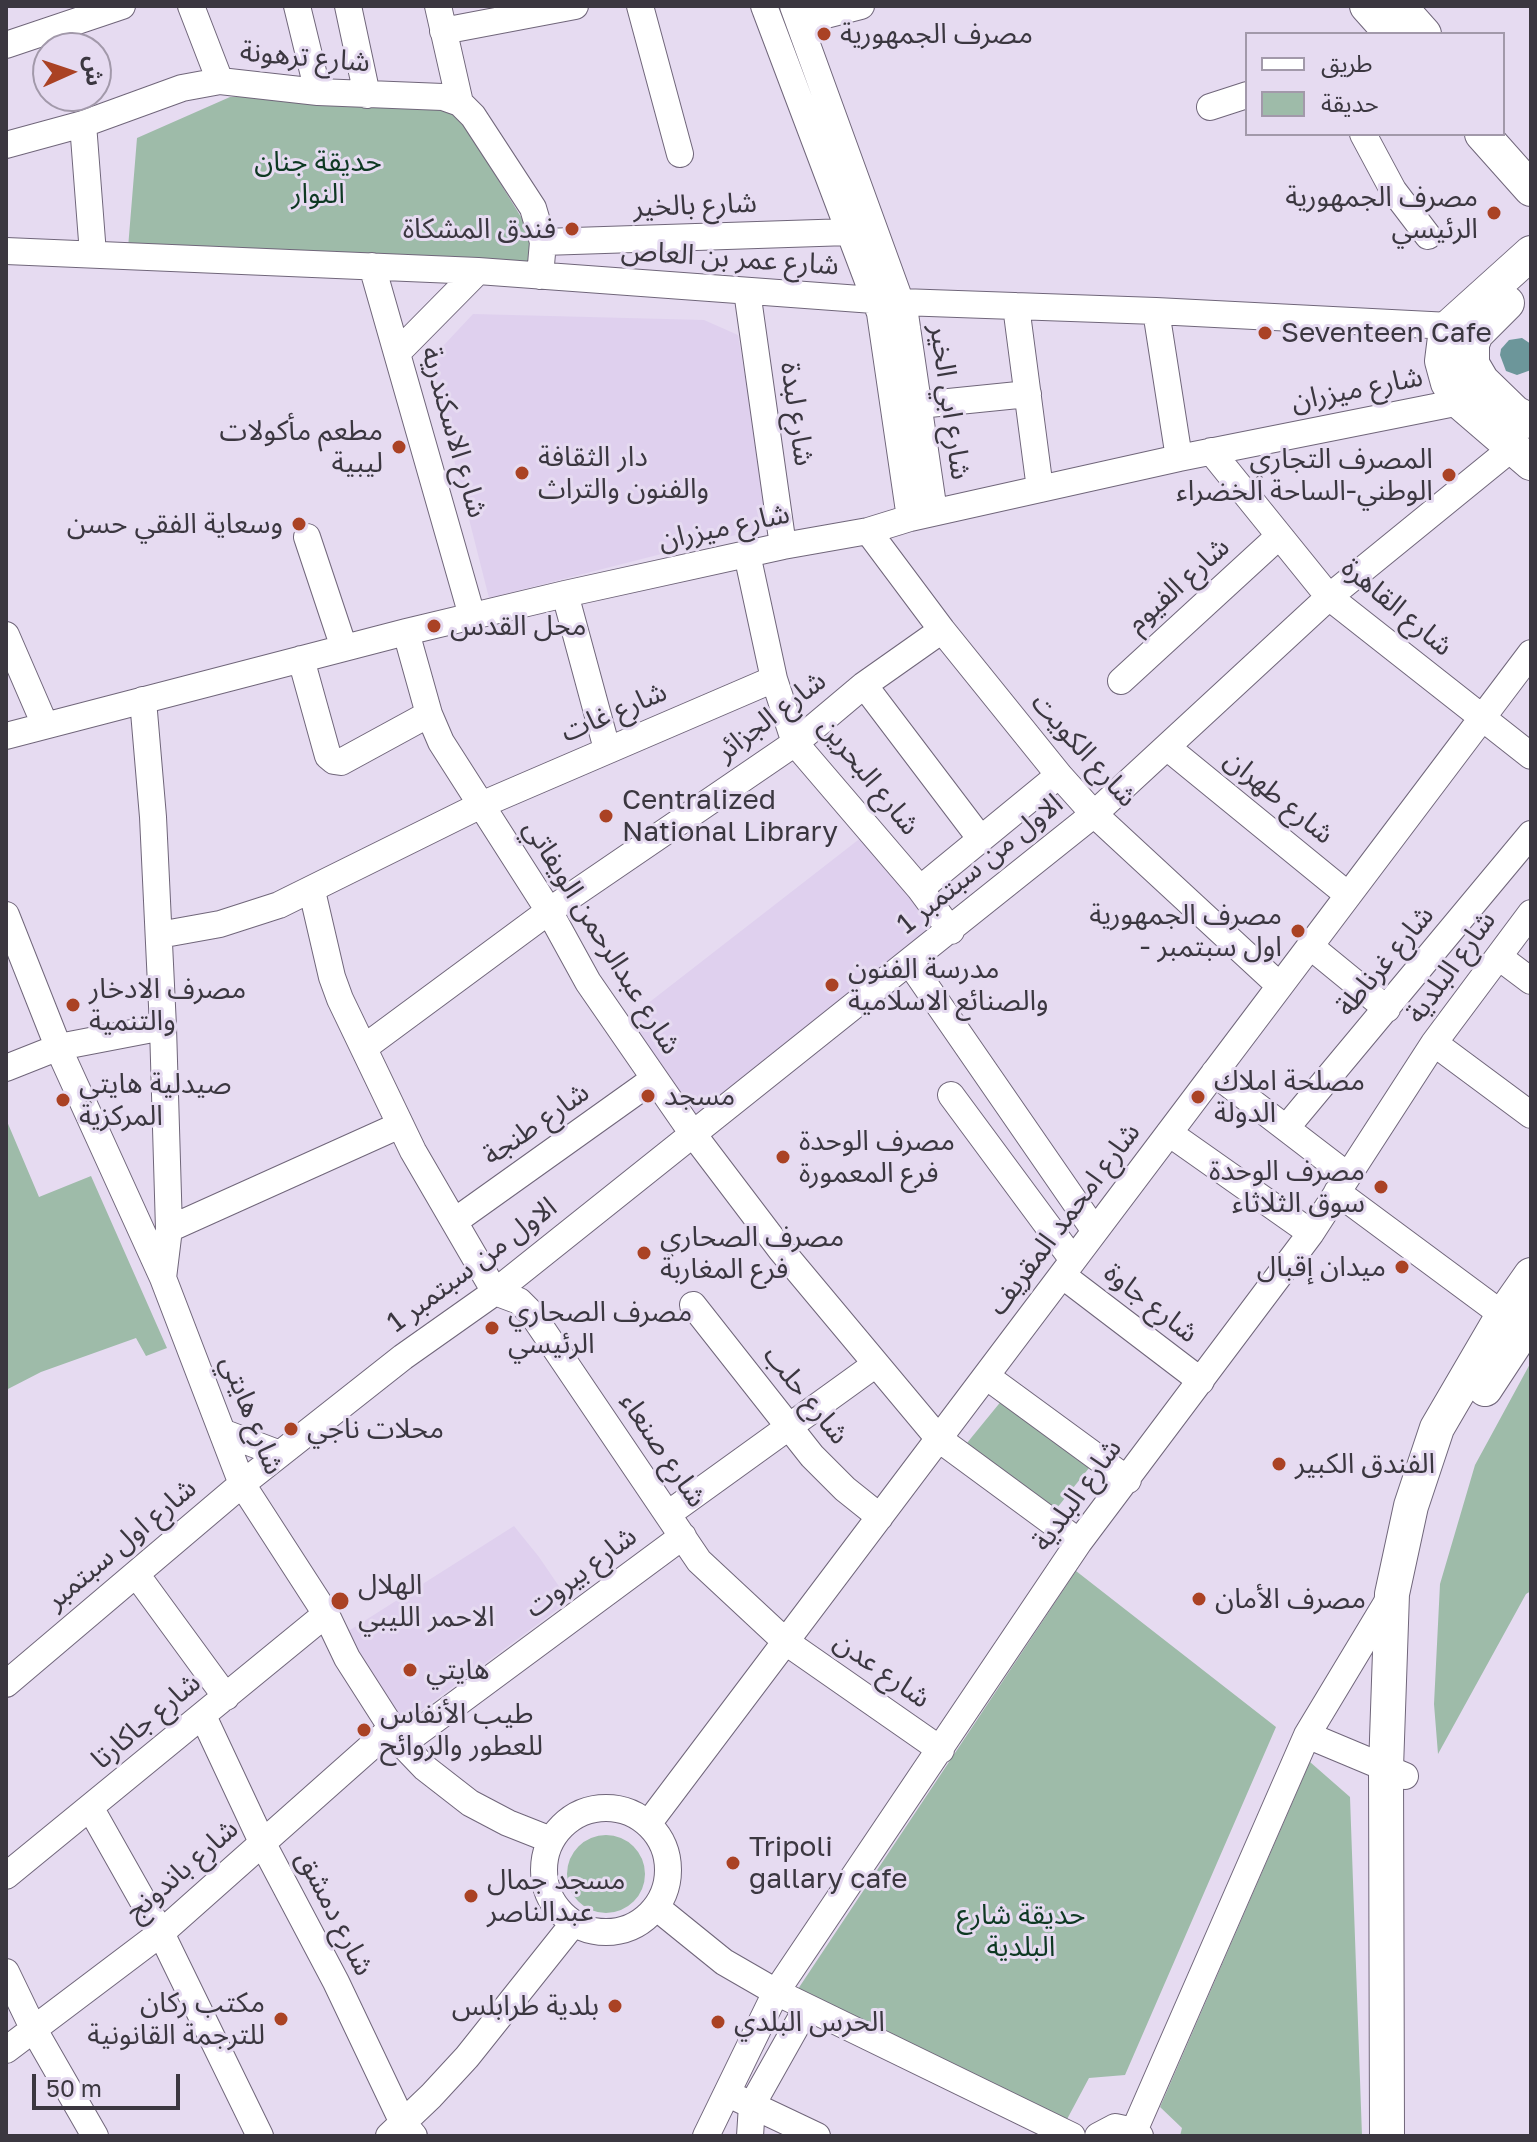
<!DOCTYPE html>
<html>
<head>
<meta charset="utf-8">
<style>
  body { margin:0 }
  #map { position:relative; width:1537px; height:2142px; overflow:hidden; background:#e6dbf1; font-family:"Golos Text","Noto Sans Arabic",sans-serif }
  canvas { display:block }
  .frame { position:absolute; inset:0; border:8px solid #3b3740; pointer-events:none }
  .legend { position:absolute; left:1245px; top:32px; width:260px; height:104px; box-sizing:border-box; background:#e6dbf1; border:2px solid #a299aa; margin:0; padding:10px 14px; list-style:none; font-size:24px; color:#3b3740 }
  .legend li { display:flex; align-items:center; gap:16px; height:40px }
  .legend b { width:40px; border:2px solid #a299aa }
  .north { position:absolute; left:32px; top:32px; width:80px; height:80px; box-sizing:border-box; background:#e6dbf1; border:2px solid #a299aa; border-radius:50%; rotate:87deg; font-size:22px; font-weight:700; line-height:32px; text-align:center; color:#3b3740 }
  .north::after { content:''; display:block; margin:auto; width:28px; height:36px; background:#aa4224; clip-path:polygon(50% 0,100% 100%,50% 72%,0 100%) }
  .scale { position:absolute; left:32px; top:2074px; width:148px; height:36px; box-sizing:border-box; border:4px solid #3b3740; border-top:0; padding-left:10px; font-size:24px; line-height:28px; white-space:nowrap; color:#3b3740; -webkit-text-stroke:6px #e6dbf1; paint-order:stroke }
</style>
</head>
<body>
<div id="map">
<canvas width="1537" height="2142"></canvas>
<div class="frame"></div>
<ul class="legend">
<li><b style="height:10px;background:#fff"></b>طريق</li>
<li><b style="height:22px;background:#9ebba9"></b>حديقة</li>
</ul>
<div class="north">ش</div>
<div class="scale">50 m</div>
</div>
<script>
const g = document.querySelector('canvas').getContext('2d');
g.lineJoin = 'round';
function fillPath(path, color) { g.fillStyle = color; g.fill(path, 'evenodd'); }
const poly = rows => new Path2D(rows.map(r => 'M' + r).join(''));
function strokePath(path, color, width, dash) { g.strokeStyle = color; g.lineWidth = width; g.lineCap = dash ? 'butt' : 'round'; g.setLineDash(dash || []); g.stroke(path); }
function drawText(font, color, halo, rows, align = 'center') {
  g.font = font + ' "Golos Text","Noto Sans Arabic",sans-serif'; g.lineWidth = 6; g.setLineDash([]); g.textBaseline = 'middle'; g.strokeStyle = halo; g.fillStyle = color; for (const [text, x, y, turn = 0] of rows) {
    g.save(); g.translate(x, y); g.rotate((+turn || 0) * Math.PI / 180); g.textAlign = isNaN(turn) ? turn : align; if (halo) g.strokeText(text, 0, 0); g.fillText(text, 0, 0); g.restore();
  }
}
const built = poly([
  [473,314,704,320,738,335,771,526,489,598,429,361],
  [871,830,947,930,693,1132,620,1025],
  [514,1526,539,1557,569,1601,397,1728,339,1637]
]);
const green = poly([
  [293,95,453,106,537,243,529,265,128,248,137,138,230,97],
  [6,1119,39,1197,91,1176,167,1348,146,1356,136,1338,41,1372,6,1390],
  [1531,1362,1531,1591,1526,1594,1438,1754,1434,1704,1440,1584,1475,1465],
  [1007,1394,1093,1463,1053,1513,967,1443],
  [1076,1571,1276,1727,1125,2075,1089,2078,1065,2123,796,1992],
  [1310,1762,1350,1797,1362,2136,1180,2136,1182,2128,1160,2107],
  '567 1874a39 39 0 1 1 78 0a39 39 0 1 1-78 0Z'
]);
const water = poly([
  [1522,338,1531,344,1531,370,1517,375,1506,371,1500,355,1501,349,1509,340]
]);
const minor = poly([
  [191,6,220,81],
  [297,6,318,92],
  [348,6,367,95],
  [438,6,460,103],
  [640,6,680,154],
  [764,6,880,313,910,518],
  [793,6,905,314,934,512],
  [799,22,861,6],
  [443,31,575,6],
  [6,45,122,6],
  [1210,107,1247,95],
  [1363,134,1393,190,1428,236],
  [6,145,83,124],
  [543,242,849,232],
  [6,251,478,271,901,302,1156,311,1450,326],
  [93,254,83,124,182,88,220,81,318,92,443,97,460,103,473,116,533,208,543,242,540,276],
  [372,266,472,616],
  [747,291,783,546],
  [1016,306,1040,489],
  [1156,311,1179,458],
  [398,352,478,271],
  [919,405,1028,394],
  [1211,451,1329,597,1531,756],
  [868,531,942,630,1059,775,1094,814,1280,986],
  [307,537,344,648],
  [747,554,774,679,795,743,920,889,951,931],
  [565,594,607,749],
  [406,632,429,714,441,742,549,911,588,982,693,1134,781,1250,939,1439,1079,1542],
  [6,635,45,725],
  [301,659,328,756,334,761,341,762,429,714],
  [1121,681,1278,537],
  [864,685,980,838],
  [143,700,153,817,163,1027,169,1229,163,1278,242,1484,326,1614,347,1658,402,1744,425,1768,470,1803,508,1823,551,1840],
  [6,736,406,632,565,594,783,546,868,531,910,518,1179,458,1460,402],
  [1168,748,1348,895],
  [920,889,1059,775],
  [312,891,332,977,340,999,413,1151,495,1292,519,1301,532,1314,699,1561,786,1642,941,1750],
  [6,915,61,1054,163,1278],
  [159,935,220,924,279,905,481,805,774,679],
  [1310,946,1387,1009],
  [1499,957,1531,981],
  [910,963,1095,1231],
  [1434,1043,1531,1115],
  [365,1047,549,911,795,743,864,685,942,630],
  [6,1068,59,1047,163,1027],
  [1214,1073,1347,1175],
  [951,1095,1073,1260],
  [1287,1127,1531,834],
  [1169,1133,1311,1233],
  [1337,1192,1503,1315],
  [455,1221,654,1079],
  [169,1229,400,1125],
  [1062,1275,1201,1381],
  [693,1305,812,1456,845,1489,880,1517],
  [986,1376,1128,1480],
  [222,1432,280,1454],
  [668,1514,876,1364],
  [136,1574,226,1697],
  [6,1684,242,1484,403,1357,495,1292,1094,814,1329,597,1512,448],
  [203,1716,262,1842,336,1982,403,2123,414,2136],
  [1307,1735,1405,1776],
  [402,1744,683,1536],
  '544 1870a62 62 0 1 1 124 0a62 62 0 1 1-124 0Z',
  [91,1809,161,1933,260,2136],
  [648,1824,1531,653],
  [6,1876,326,1614],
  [656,1907,724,1962,776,1992,1072,2136],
  [6,1972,33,2028,95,2136],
  [6,2050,161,1933,392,1728],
  [739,2099,817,2136],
  [1134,2131,1307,1735,1392,1594],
  [389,2136,431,2096,467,2057,573,1924],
  [706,2136,776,1992,1079,1542,1311,1233,1434,1043,1531,913],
  [750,2136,752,2105,806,2009],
  [1098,2136,1115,2127,1134,2131,1140,2136]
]);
const major = poly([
  [1367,6,1392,34],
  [1399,6,1424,34],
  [1482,134,1531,189],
  [1531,253,1450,326,1445,337,1442,361,1448,383,1460,402,1531,463],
  [1507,303,1476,334,1472,344,1472,364,1482,381,1515,413,1531,421],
  [1485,1389,1531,1319],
  [1387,2136,1386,1768,1392,1594,1411,1506,1437,1428,1503,1315,1531,1275]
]);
const markers = [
  [824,34,8,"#aa4224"],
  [1494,213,8,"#aa4224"],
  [572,229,8,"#aa4224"],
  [1265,333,8,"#aa4224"],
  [399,447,8,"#aa4224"],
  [522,473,8,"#aa4224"],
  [1449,475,8,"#aa4224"],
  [299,524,8,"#aa4224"],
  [434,626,8,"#aa4224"],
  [606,816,8,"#aa4224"],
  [1298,931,8,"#aa4224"],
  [832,985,8,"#aa4224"],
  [73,1005,8,"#aa4224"],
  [648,1096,8,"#aa4224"],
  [1198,1097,8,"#aa4224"],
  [63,1100,8,"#aa4224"],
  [783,1157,8,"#aa4224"],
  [1381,1187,8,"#aa4224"],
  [644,1253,8,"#aa4224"],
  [1402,1267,8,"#aa4224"],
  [492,1328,8,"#aa4224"],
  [291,1429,8,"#aa4224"],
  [1279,1464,8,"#aa4224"],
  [1199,1599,8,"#aa4224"],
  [340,1601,10,"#aa4224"],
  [410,1670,8,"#aa4224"],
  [364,1730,8,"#aa4224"],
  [733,1863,8,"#aa4224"],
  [471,1896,8,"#aa4224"],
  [615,2006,8,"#aa4224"],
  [281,2019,8,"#aa4224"],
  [718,2022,8,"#aa4224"]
];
const poiNames = [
  ["مصرف الجمهورية",840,34],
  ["مصرف الجمهورية",1478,197,"right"],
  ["الرئيسي",1478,229,"right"],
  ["فندق المشكاة",556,229,"right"],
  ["Seventeen Cafe",1281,333],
  ["مطعم مأكولات",383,431,"right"],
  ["ليبية",383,463,"right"],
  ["دار الثقافة",538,457],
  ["والفنون والتراث",538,489],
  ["المصرف التجاري",1433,459,"right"],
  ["الوطني-الساحة الخضراء",1433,491,"right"],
  ["وسعاية الفقي حسن",283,524,"right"],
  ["محل القدس",450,626],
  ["Centralized",622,800],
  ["National Library",622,832],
  ["مصرف الجمهورية",1282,915,"right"],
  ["- اول سبتمبر",1282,947,"right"],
  ["مدرسة الفنون",848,969],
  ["والصنائع الاسلامية",848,1001],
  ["مصرف الادخار",89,989],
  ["والتنمية",89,1021],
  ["مصلحة املاك",1214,1081],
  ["الدولة",1214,1113],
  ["صيدلية هايتي",79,1084],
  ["المركزية",79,1116],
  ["مسجد",664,1096],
  ["مصرف الوحدة",799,1141],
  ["فرع المعمورة",799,1173],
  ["مصرف الوحدة",1365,1171,"right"],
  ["سوق الثلاثاء",1365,1203,"right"],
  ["مصرف الصحاري",660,1237],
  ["فرع المغاربة",660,1269],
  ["ميدان إقبال",1386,1267,"right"],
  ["مصرف الصحاري",508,1312],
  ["الرئيسي",508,1344],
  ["محلات ناجي",307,1429],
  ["الفندق الكبير",1295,1464],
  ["الهلال",358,1585],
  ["الاحمر الليبي",358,1617],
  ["مصرف الأمان",1215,1599],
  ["هايتي",426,1670],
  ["طيب الأنفاس",380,1714],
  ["للعطور والروائح",380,1746],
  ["Tripoli",749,1847],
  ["gallary cafe",749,1879],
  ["مسجد جمال",487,1880],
  ["عبدالناصر",487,1912],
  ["مكتب ركان",265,2003,"right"],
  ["للترجمة القانونية",265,2035,"right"],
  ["بلدية طرابلس",599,2006,"right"],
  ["الحرس البلدي",734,2022]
];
const streetNames = [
  ["شارع ترهونة",305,57,5],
  ["شارع بالخير",695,205,-2],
  ["شارع عمر بن العاص",730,258,4],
  ["شارع ميزران",1357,389,-11],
  ["شارع ابي الخير",950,402,82],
  ["شارع لبدة",797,414,82],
  ["شارع الاسكندرية",454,432,74],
  ["شارع ميزران",724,527,-12],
  ["شارع الفيوم",1178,585,-42],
  ["شارع القاهرة",1397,607,40],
  ["شارع غات",614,712,-23],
  ["شارع الجزائر",771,716,-37],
  ["شارع الكويت",1084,750,48],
  ["شارع البحرين",869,776,51],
  ["شارع طهران",1279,797,39],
  ["الاول من سبتمبر 1",980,864,-39],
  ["شارع عبدالرحمن الويفاتي",602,937,58],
  ["شارع غرناطة",1385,961,-50],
  ["شارع البلدية",1451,967,-54],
  ["شارع طنجة",536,1124,-35],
  ["شارع امحمد المقريف",1064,1219,-53],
  ["الاول من سبتمبر 1",472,1265,-37],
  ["شارع جاوة",1151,1303,38],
  ["شارع حلب",806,1395,51],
  ["شارع هايتي",252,1415,68],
  ["شارع صنعاء",663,1450,56],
  ["شارع البلدية",1077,1495,-54],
  ["شارع اول سبتمبر",121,1544,-40],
  ["شارع بيروت",581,1572,-37],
  ["شارع عدن",882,1670,35],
  ["شارع جاكارتا",146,1721,-40],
  ["شارع باندونج",182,1870,-41],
  ["شارع دمشق",335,1913,63]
];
const parkNames = [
  ["حديقة جنان",318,162],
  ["النوار",318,194],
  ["حديقة شارع",1021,1915],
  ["البلدية",1021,1947]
];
fillPath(built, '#dfd0ee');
fillPath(green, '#9ebba9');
fillPath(water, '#6c969a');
strokePath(minor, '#70667a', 28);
strokePath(major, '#70667a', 36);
strokePath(minor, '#fff', 26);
strokePath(major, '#fff', 34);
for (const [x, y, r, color] of markers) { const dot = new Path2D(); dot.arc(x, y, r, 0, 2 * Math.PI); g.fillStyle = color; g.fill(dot); strokePath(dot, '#e6dbf1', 3); }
drawText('28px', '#3b3740', '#e6dbf1', poiNames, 'left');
drawText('28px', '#3b3740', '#e6dbf1', streetNames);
drawText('28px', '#0e3923', '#e6dbf1', parkNames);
</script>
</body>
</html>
